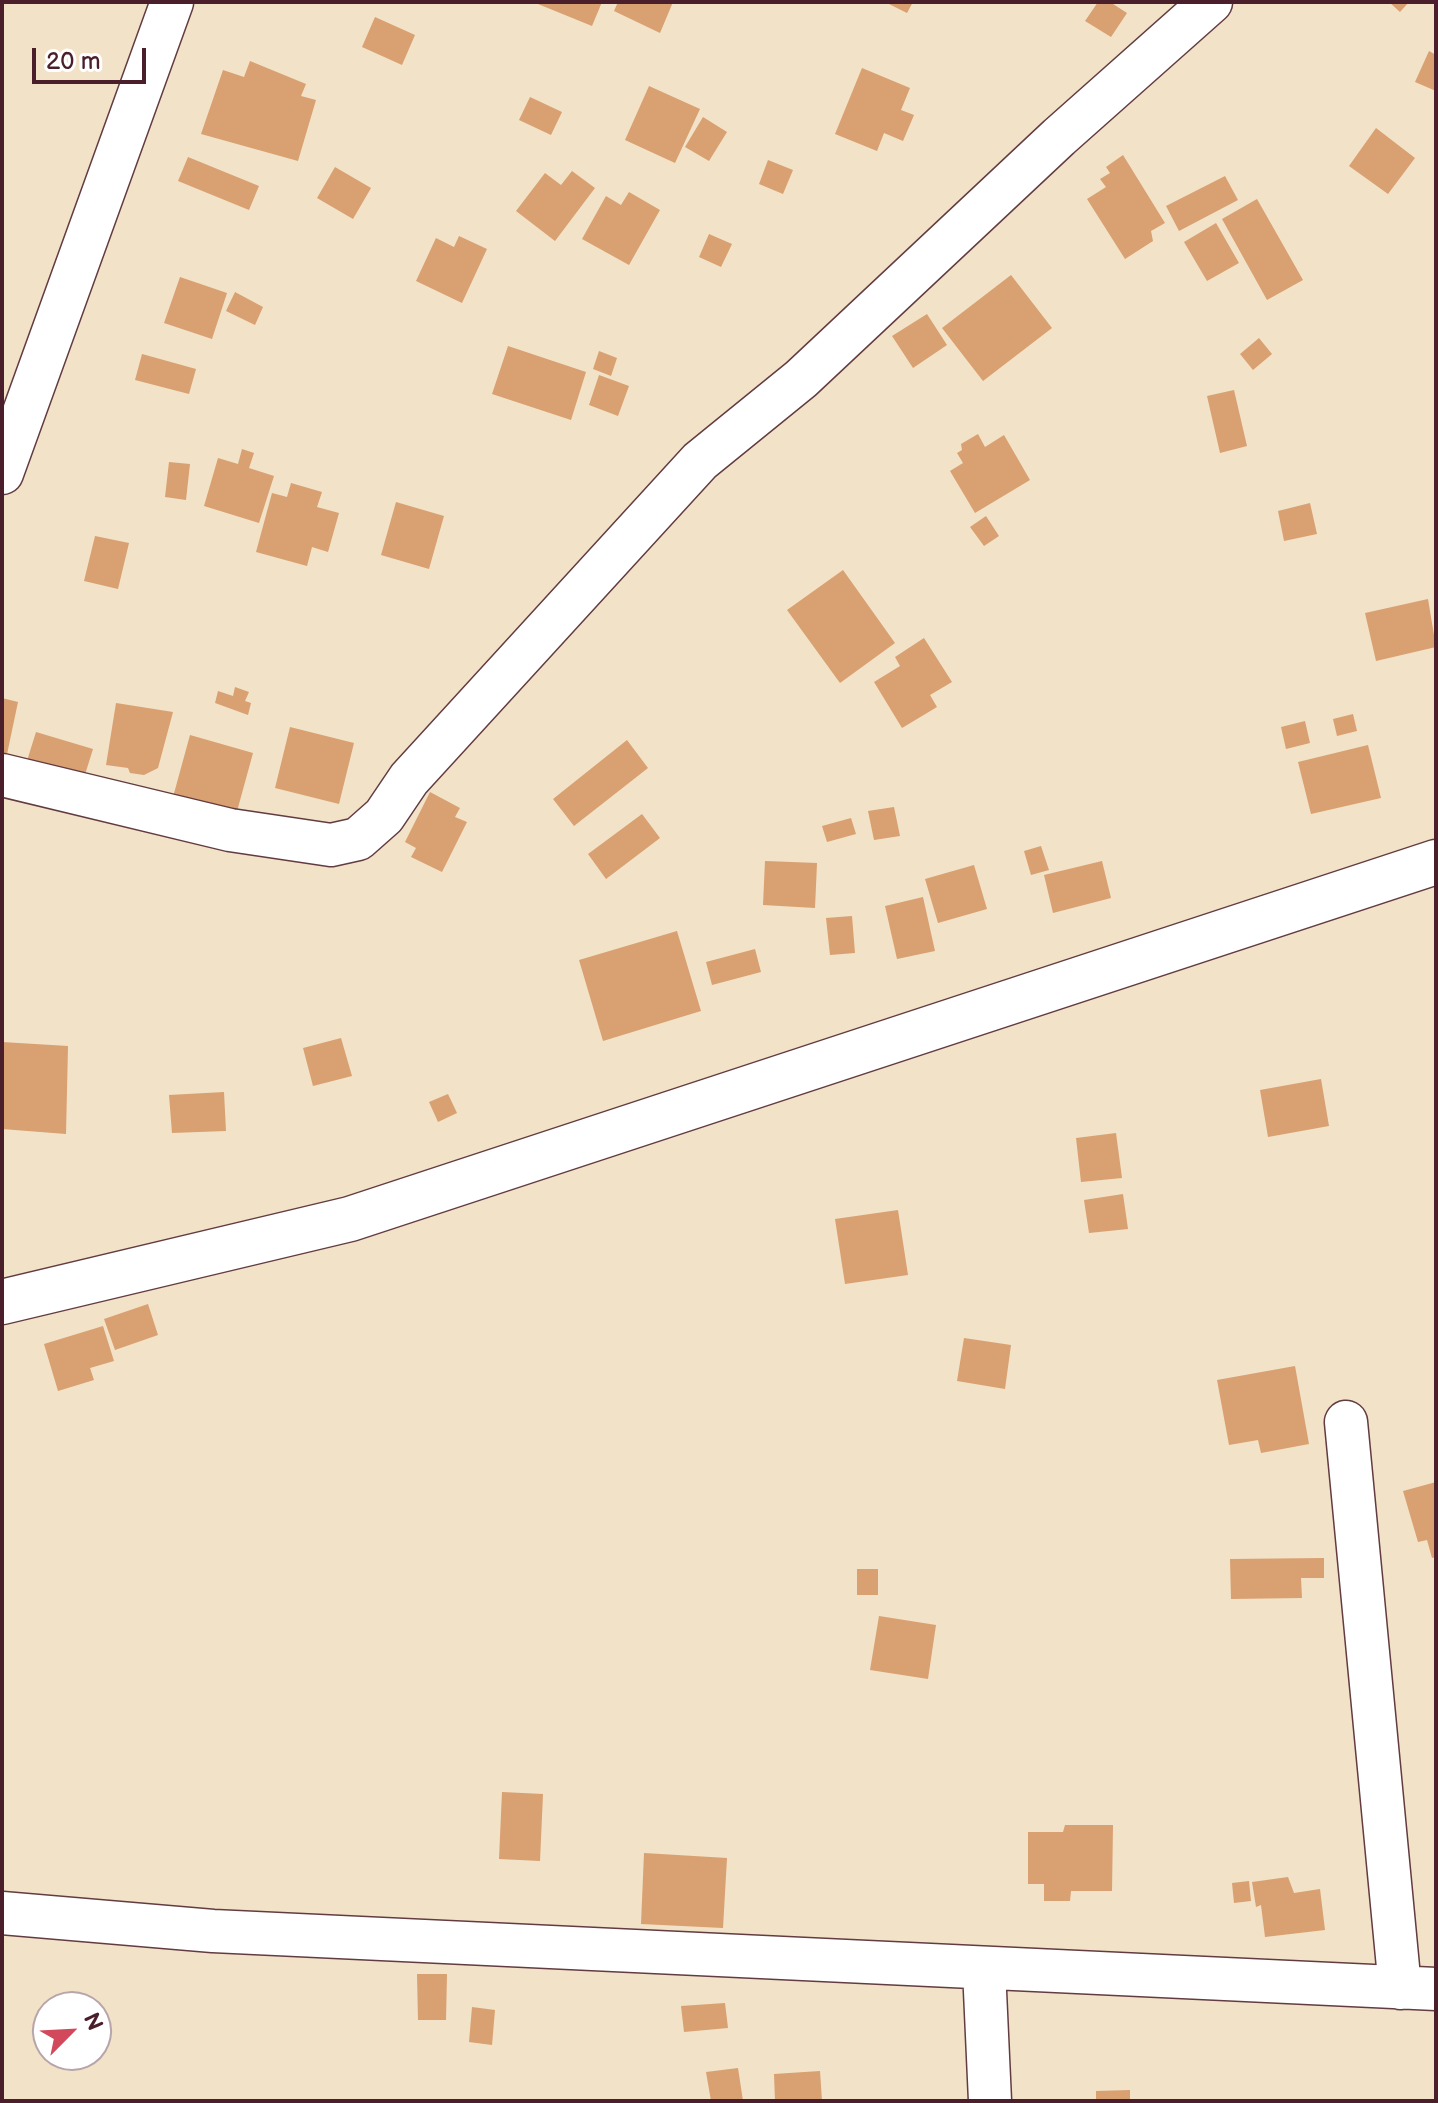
<!DOCTYPE html>
<html>
<head>
<meta charset="utf-8">
<style>
  body { margin:0 }
  #map { position:relative; width:1438px; height:2103px; overflow:hidden; background:#f2e2c7; font-family:"Balsamiq Sans",sans-serif }
  canvas { display:block }
  .frame { position:absolute; inset:0; border:4px solid #4a1f2b; pointer-events:none }
  .north { position:absolute; left:32px; top:1991px; width:80px; height:80px; box-sizing:border-box; background:#fff; border:2px solid #b7a5aa; border-radius:50%; rotate:66deg; font-size:22px; font-weight:700; line-height:32px; text-align:center; color:#4a1f2b }
  .north::after { content:''; display:block; margin:auto; width:28px; height:36px; background:#d1495b; clip-path:polygon(50% 0,100% 100%,50% 72%,0 100%) }
  .scale { position:absolute; left:32px; top:48px; width:114px; height:36px; box-sizing:border-box; border:4px solid #4a1f2b; border-top:0; padding-left:10px; font-size:24px; line-height:28px; white-space:nowrap; color:#4a1f2b; -webkit-text-stroke:6px #fff; paint-order:stroke }
</style>
</head>
<body>
<div id="map">
<canvas width="1438" height="2103"></canvas>
<div class="frame"></div>
<div class="north">N</div>
<div class="scale">20 m</div>
</div>
<script>
const g = document.querySelector('canvas').getContext('2d');
g.lineJoin = 'round';
function fillPath(path, color) { g.fillStyle = color; g.fill(path, 'evenodd'); }
const poly = rows => new Path2D(rows.map(r => 'M' + r).join(''));
function strokePath(path, color, width, dash) { g.strokeStyle = color; g.lineWidth = width; g.lineCap = dash ? 'butt' : 'round'; g.setLineDash(dash || []); g.stroke(path); }
const building = poly([
  [533,2,602,2,592,26],
  [618,2,673,2,660,33,614,11],
  [885,2,913,2,907,13],
  [1098,2,1110,2,1127,13,1111,37,1085,21],
  [1389,2,1409,2,1400,12],
  [375,17,415,35,402,65,362,47],
  [1429,51,1436,55,1436,91,1415,82],
  [250,61,306,84,301,96,316,100,298,161,201,134,223,70,244,77],
  [862,68,910,88,901,110,914,115,903,141,884,133,877,151,835,134],
  [649,86,700,109,675,163,625,140],
  [530,97,562,112,551,135,519,120],
  [703,117,727,132,709,161,685,147],
  [1376,128,1415,158,1388,194,1349,166],
  [1123,155,1165,223,1151,231,1153,241,1125,259,1087,199,1106,187,1100,179,1110,173,1106,167],
  [188,157,259,186,249,210,178,181],
  [768,160,793,170,783,194,759,184],
  [335,167,371,188,353,219,317,198],
  [572,171,595,188,555,241,516,211,545,173,561,185],
  [1225,176,1238,200,1179,231,1166,206],
  [629,192,660,210,629,265,582,239,606,196,621,205],
  [1257,199,1303,280,1267,300,1222,219],
  [1216,223,1239,263,1207,281,1184,242],
  [709,234,732,244,721,267,699,257],
  [459,236,487,249,462,303,416,281,436,238,454,247],
  [1011,275,1052,328,983,381,942,328],
  [180,277,227,293,212,339,164,323],
  [235,292,263,307,255,325,226,311],
  [927,314,947,345,913,368,892,336],
  [1259,338,1272,354,1253,370,1240,354],
  [508,346,586,372,571,420,492,394],
  [599,351,617,358,611,376,593,369],
  [142,354,196,369,189,394,135,380],
  [599,375,629,386,618,416,589,405],
  [1234,390,1247,446,1220,453,1207,396],
  [978,434,985,447,1004,435,1030,480,975,513,950,471,963,463,957,453,962,450,961,444],
  [242,449,254,453,249,468,274,476,259,523,204,506,218,458,238,464],
  [169,462,190,464,186,500,165,497],
  [291,483,322,492,317,507,339,513,328,552,312,547,307,566,256,552,272,493,287,497],
  [396,502,444,516,429,569,381,555],
  [1310,503,1317,534,1284,541,1278,511],
  [986,516,999,536,984,546,970,527],
  [95,536,129,543,118,589,84,581],
  [843,570,895,643,840,683,787,610],
  [1428,599,1436,647,1376,661,1365,613],
  [924,638,952,682,930,695,937,707,902,728,874,682,900,666,895,657],
  [235,687,249,692,245,701,251,703,248,715,215,703,218,691,233,696],
  [2,698,18,702,6,759,2,758],
  [116,703,173,712,158,768,144,775,130,773,128,768,106,765],
  [1353,714,1357,731,1337,736,1333,719],
  [1305,721,1310,743,1286,749,1281,727],
  [290,727,354,743,339,804,275,788],
  [36,732,93,749,83,781,26,764],
  [190,735,253,753,236,815,173,797],
  [627,740,648,768,574,826,553,799],
  [1368,745,1381,798,1311,814,1298,762],
  [430,792,460,808,455,817,467,822,442,872,411,857,416,848,405,842],
  [894,807,900,836,874,840,868,811],
  [642,814,660,838,606,879,588,854],
  [851,818,856,834,827,842,822,826],
  [1041,846,1049,870,1031,875,1024,851],
  [765,861,817,863,815,908,763,905],
  [1102,861,1111,898,1053,913,1044,875],
  [974,865,987,909,938,923,925,879],
  [923,897,935,951,897,959,885,906],
  [852,916,855,953,830,955,826,918],
  [677,931,701,1011,603,1041,579,960],
  [755,949,761,972,712,985,706,962],
  [341,1038,352,1076,313,1086,303,1048],
  [2,1042,68,1046,66,1134,2,1129],
  [1321,1079,1329,1126,1268,1137,1260,1090],
  [224,1092,226,1131,172,1133,169,1095],
  [448,1094,457,1113,438,1122,429,1102],
  [1116,1133,1122,1178,1081,1182,1076,1138],
  [1123,1194,1128,1229,1089,1233,1084,1200],
  [898,1210,908,1275,845,1284,835,1219],
  [148,1304,158,1335,115,1350,104,1319],
  [103,1326,114,1361,90,1368,94,1380,58,1391,44,1344],
  [964,1338,1011,1345,1005,1389,957,1381],
  [1295,1366,1309,1444,1261,1453,1258,1440,1229,1445,1217,1380],
  [1436,1482,1436,1557,1432,1558,1427,1540,1418,1542,1403,1491],
  [1324,1558,1324,1578,1301,1578,1302,1598,1231,1599,1230,1559],
  [857,1569,878,1569,878,1595,857,1595],
  [879,1616,936,1625,928,1679,870,1670],
  [502,1792,543,1794,540,1861,499,1859],
  [1065,1825,1113,1825,1112,1891,1071,1891,1070,1901,1044,1901,1044,1884,1028,1884,1028,1832,1063,1832],
  [644,1853,727,1858,723,1928,641,1924],
  [1288,1877,1294,1893,1320,1889,1325,1930,1265,1937,1261,1905,1256,1907,1252,1882],
  [1249,1881,1251,1901,1234,1903,1232,1883],
  [417,1974,447,1974,446,2020,418,2020],
  [725,2003,728,2028,684,2032,681,2006],
  [472,2007,495,2010,492,2045,469,2042],
  [738,2068,743,2101,711,2101,706,2072],
  [820,2071,822,2101,775,2101,774,2074],
  [1130,2090,1130,2101,1096,2101,1096,2091]
]);
const street = poly([
  [2,473,172,2],
  [2,775,230,830,331,845,358,839,384,816,409,779,700,461,801,379,1059,137,1211,2],
  [1346,1422,1400,1988],
  [2,1913,213,1931,1436,1989],
  [984,1969,990,2101]
]);
const secondary = poly([
  [2,1302,350,1219,1436,862]
]);
fillPath(building, '#d9a071');
strokePath(street, '#633c42', 45);
strokePath(secondary, '#633c42', 47);
strokePath(street, '#fff', 42);
strokePath(secondary, '#fff', 44);
</script>
</body>
</html>
